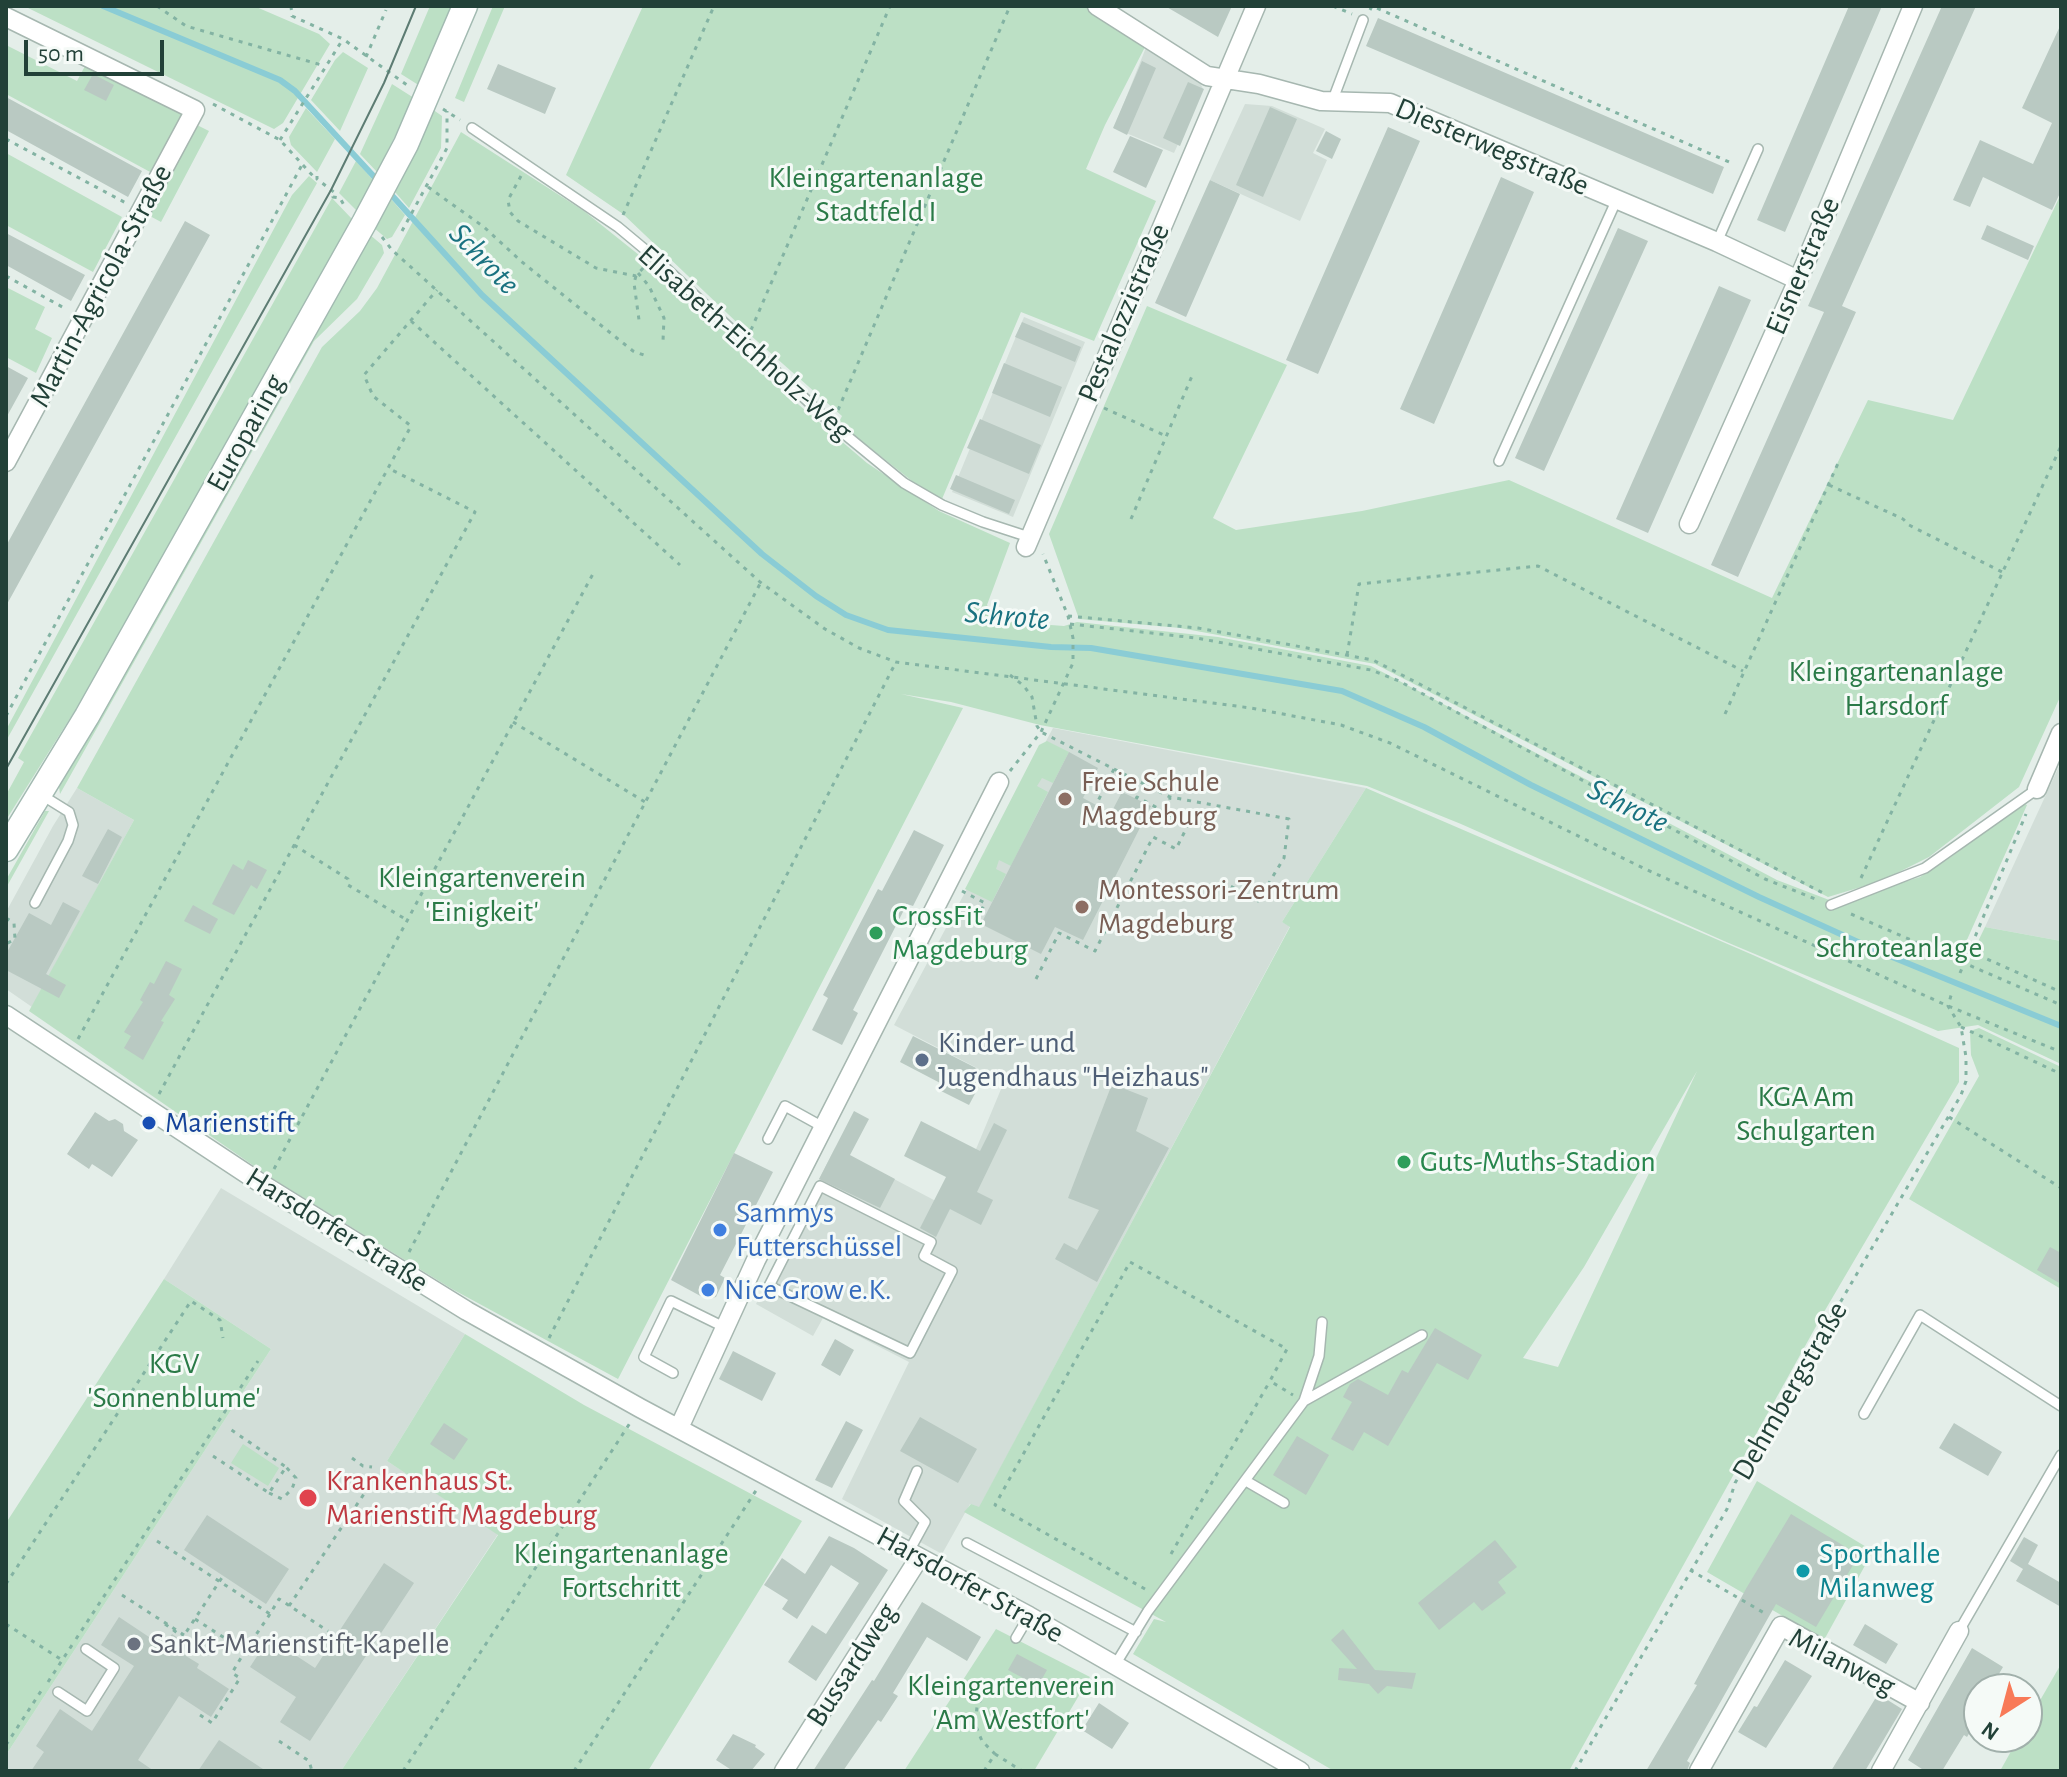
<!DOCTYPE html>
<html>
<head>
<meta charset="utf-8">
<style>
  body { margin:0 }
  #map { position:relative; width:2067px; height:1777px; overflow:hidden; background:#e4eee9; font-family:"Alegreya Sans",sans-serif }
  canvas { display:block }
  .frame { position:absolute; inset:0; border:8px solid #224138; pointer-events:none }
  .north { position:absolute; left:1963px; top:1673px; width:80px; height:80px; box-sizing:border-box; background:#f5faf7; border:2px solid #a1b0ab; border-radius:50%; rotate:216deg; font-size:22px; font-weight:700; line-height:32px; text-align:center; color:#224138 }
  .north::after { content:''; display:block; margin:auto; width:28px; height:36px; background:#f87a58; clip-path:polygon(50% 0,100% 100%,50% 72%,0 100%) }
  .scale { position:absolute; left:24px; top:40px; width:140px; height:36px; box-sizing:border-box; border:4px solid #224138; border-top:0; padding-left:10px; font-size:24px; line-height:28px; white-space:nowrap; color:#224138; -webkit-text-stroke:6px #f5faf7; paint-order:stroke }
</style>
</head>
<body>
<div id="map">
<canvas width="2067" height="1777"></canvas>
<div class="frame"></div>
<div class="north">N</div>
<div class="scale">50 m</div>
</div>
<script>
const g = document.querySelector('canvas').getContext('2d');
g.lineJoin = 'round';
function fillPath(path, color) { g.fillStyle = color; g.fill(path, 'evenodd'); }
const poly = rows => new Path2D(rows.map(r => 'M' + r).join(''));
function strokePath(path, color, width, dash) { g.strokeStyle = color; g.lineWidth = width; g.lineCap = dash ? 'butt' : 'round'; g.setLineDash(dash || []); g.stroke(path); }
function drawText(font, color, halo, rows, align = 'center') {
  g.font = font + ' "Alegreya Sans",sans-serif'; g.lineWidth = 6; g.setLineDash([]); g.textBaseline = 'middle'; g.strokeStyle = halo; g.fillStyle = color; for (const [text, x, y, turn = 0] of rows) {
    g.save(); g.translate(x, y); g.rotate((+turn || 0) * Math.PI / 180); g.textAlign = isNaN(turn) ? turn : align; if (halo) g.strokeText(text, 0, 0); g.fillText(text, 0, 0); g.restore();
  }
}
const built = poly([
  [1147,45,1198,78,1203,89,1174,153,1114,128],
  [1245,104,1272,106,1325,129,1313,153,1327,160,1300,221,1210,180],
  [1024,317,1085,342,1013,517,952,492],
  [1053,728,1366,788,1282,922,1290,926,979,1508,970,1504,942,1554,842,1499,909,1362,823,1318,813,1336,756,1304,835,1148,951,1209,1004,1082,894,1025],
  [2061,762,2061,941,1985,927],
  [77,788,134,820,32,1007,6,989,6,912,53,826],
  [221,1188,465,1334,387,1461,498,1534,341,1771,6,1771,6,1755,271,1349,164,1279]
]);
const green = poly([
  [24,6,254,6,319,34,330,44,283,123,274,129],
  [430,6,454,6,420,86,401,74],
  [493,6,505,6,464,102,455,98],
  [643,6,1084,6,1146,45,1105,125,1086,169,1156,201,1094,341,1021,312,942,499,912,481,849,431,839,422,842,416,749,334,623,214,566,175],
  [6,45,77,81,85,66,182,114,152,173,6,94],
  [343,52,368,68,340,131,311,100,335,60],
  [392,84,414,98,377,172,360,154],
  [306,108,335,139,317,172,291,145,289,137],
  [432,109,442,116,441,148,409,208,395,192,402,180,399,178],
  [197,125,209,131,161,222,148,215],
  [461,132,584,211,649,263,748,353,744,358,867,463,939,511,1010,543,987,605,998,621,1064,626,1077,622,1218,637,1371,666,1777,880,1837,903,1920,877,1951,857,2022,803,2027,805,1962,951,1971,956,1985,927,2061,941,2061,1064,1978,1025,1938,1031,1724,941,1461,824,1367,786,1040,725,951,702,901,694,963,708,618,1379,452,1289,270,1177,29,1011,134,820,77,788,322,347,360,311,377,288],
  [6,153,122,217,93,272,6,225],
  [356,161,373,180,357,211,339,193],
  [309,176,317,183,6,741,6,730,292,195],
  [2061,194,2061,695,2019,787,1929,857,1881,881,1828,897,1375,664,1180,628,1079,619,1049,534,1147,306,1287,365,1213,518,1236,530,1362,511,1509,480,1772,598,1868,400,1953,420],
  [332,198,352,219,116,645,6,820,6,795,24,762,18,758],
  [391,199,405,215,392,237,387,239,373,227],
  [369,234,382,245,384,253,357,299,314,341,60,794,59,787],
  [6,287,45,307,35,329,52,338,36,373,6,357],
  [1047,741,1069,752,1053,783,1042,778,1037,786,1048,792,1011,866,999,860,996,869,1006,874,992,902,965,889,1039,745],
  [1366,788,1753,955,1959,1048,1959,1082,1824,1312,1569,1771,1334,1771,1133,1654,1154,1619,1166,1622,964,1512,971,1504,979,1507,1290,927,1282,922],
  [1697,1071,1558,1367,1523,1358,1584,1267],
  [45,811,49,811,6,888,6,880],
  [1979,1028,2061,1067,2061,1289,1909,1199,1979,1076,1971,1055,1970,1031],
  [164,1279,271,1349,6,1755,6,1523],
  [465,1334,584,1405,802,1521,648,1771,341,1771,498,1535,387,1461],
  [243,1444,279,1468,268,1486,231,1463],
  [1757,1481,1873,1551,1824,1640,1707,1572],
  [996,1629,1090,1677,1034,1771,904,1771],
  [2061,1664,2061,1771,2000,1771,2019,1737,2027,1737,2027,1723]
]);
const stream = poly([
  [103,6,280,80,295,91,379,182],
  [387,190,482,295,762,554,816,596,846,615,888,630,1051,647,1091,648,1342,691,1424,727,1531,785,1759,897,1880,952,2061,1026]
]);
const building = poly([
  [1165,6,1232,6,1218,37],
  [1849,6,1882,6,1785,232,1757,220],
  [1942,6,1976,6,1842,306,1856,312,1738,577,1711,565,1824,312,1808,306],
  [1378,18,1724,167,1713,194,1366,46],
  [2061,24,2061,191,2052,210,1983,177,1970,207,1953,200,1980,140,2033,164,2052,123,2022,108],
  [1142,61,1156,68,1127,135,1113,128],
  [498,64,556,88,545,114,487,89],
  [93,74,114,85,106,101,84,90],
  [1188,82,1204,89,1180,146,1163,138],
  [6,97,142,171,128,197,6,130],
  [1270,107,1297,119,1263,197,1236,185],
  [1388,127,1420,141,1318,374,1286,360],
  [1326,131,1341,139,1332,159,1316,151],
  [1130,136,1163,150,1146,188,1113,172],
  [1501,177,1534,192,1434,424,1400,409],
  [1210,180,1240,194,1186,317,1155,303],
  [185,221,210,235,6,606,6,546],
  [1987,225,2034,246,2028,260,1981,239],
  [1618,228,1648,241,1544,471,1515,458],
  [6,233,85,275,71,301,6,265],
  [1719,286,1751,300,1648,533,1616,519],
  [1022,322,1081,347,1075,362,1015,337],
  [1004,363,1062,387,1050,417,992,393],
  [6,366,28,378,6,418],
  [980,419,1041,445,1029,474,967,448],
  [956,475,1015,500,1009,514,950,489],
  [1069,752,1098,768,1083,798,1111,813,1122,792,1151,806,1083,940,1055,927,1041,954,981,924],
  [108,829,122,837,98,884,82,876],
  [914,830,944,845,913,906,907,904,853,1010,858,1013,842,1045,812,1030,828,998,823,995,878,889,882,891],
  [248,860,267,870,257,889,251,885,234,915,212,904,233,864,243,870],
  [63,902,80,911,46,974,66,985,59,998,6,970,6,954,29,913,51,925],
  [193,905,218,919,210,934,184,921],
  [166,961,182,969,169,995,175,999,161,1021,164,1022,143,1060,124,1048,131,1036,124,1032,143,1002,140,1000,150,982,154,984],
  [913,1036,986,1073,969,1105,941,1091,944,1085,900,1062],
  [1112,1084,1148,1098,1136,1131,1169,1148,1097,1282,1055,1259,1064,1243,1077,1250,1099,1210,1068,1198],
  [854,1111,869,1119,850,1155,895,1179,880,1208,819,1179],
  [95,1112,109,1121,115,1119,123,1124,124,1131,138,1140,112,1177,92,1164,89,1169,67,1154],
  [921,1121,980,1151,994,1123,1007,1130,977,1192,993,1200,981,1225,950,1209,936,1237,920,1228,946,1177,904,1156],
  [734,1153,773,1172,720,1275,725,1278,716,1297,706,1299,671,1280],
  [2050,1247,2061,1253,2061,1284,2037,1270],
  [1435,1328,1482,1355,1468,1380,1437,1363,1388,1446,1364,1432,1353,1451,1331,1439,1352,1402,1343,1397,1350,1384,1358,1379,1388,1395,1402,1370,1408,1373],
  [835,1339,854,1350,840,1376,821,1365],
  [733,1351,776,1373,762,1401,719,1379],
  [920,1417,977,1449,958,1483,900,1451],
  [846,1421,863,1430,832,1488,815,1480],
  [444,1423,468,1439,454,1460,430,1444],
  [1954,1423,2002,1452,1988,1476,1939,1448],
  [1297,1436,1329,1455,1306,1495,1273,1475],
  [1791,1514,1859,1555,1816,1627,1776,1604,1687,1761,1690,1763,1687,1771,1646,1771,1697,1685,1694,1684,1747,1587],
  [207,1515,289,1569,266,1604,184,1550],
  [829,1536,854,1548,888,1570,816,1681,788,1662,812,1625,826,1634,859,1583,831,1565,797,1619,782,1609,788,1600,764,1585,782,1558,805,1574],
  [2024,1537,2038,1545,2028,1564,2061,1583,2061,1607,2016,1581,2023,1569,2010,1561],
  [1495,1540,1517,1567,1498,1582,1506,1593,1482,1611,1474,1602,1439,1630,1418,1603],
  [384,1563,414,1583,310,1741,280,1722,296,1697,250,1667,269,1638,315,1668],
  [922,1602,981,1637,967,1661,927,1637,893,1693,898,1696,881,1722,878,1720,843,1771,813,1771,872,1680,874,1681],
  [119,1617,152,1639,154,1635,166,1643,172,1634,181,1640,192,1647,186,1656,199,1664,197,1668,229,1689,211,1717,179,1696,138,1760,154,1771,31,1771,44,1752,36,1746,60,1709,92,1731,134,1666,101,1645],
  [1865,1624,1898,1644,1886,1664,1853,1645],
  [1343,1629,1375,1670,1416,1673,1412,1689,1387,1686,1378,1694,1369,1684,1338,1680,1339,1668,1357,1669,1331,1640],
  [1972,1648,2003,1667,1990,1689,1979,1689,1979,1717,1967,1737,1964,1735,1942,1771,1925,1771,1908,1760],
  [1017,1654,1047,1670,1038,1686,1008,1670],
  [1785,1660,1812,1676,1766,1748,1738,1732,1754,1706,1757,1707],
  [1878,1694,1902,1709,1865,1771,1831,1771],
  [1099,1703,1129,1723,1112,1749,1082,1730],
  [733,1734,756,1745,755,1747,765,1754,751,1771,733,1771,716,1760],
  [219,1740,266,1771,198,1771]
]);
const path = poly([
  [157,6,186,26,325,66],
  [291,6,292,16,343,39,407,85],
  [1333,6,1352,14],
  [1370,10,1372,6,1729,162],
  [366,57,386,10],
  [213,104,280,140,313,176,317,175,317,179,335,193,333,197,340,198,346,209],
  [443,109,460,120],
  [6,139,126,203],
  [280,140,343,39],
  [521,176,508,200,510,212,518,221,596,268,636,276,645,266],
  [428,187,484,227,522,262,633,351,649,357],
  [623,215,714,6],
  [402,231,447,148,447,111],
  [382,237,392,250,760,582,825,629,859,648,896,662,1251,708,1341,725,1390,743,1643,868,1948,1006,2061,1052],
  [638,273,649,286,664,318,663,341],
  [6,276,66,309],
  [636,276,634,283,639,320],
  [411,321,680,565],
  [751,330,890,6],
  [1104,408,1166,436],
  [838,410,1010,6],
  [1829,485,1903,519,1909,525,2002,572],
  [1131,519,1192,376],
  [1068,616,1198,628,1373,660,1823,893],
  [1070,624,1196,638,1371,670,1399,681,1765,879,1818,900],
  [1347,655,1359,584,1538,566,1743,671],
  [1010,675,1024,686,1032,697,1037,726,1041,732,1114,769,1096,805],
  [1725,714,1840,459],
  [6,716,303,163],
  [513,722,645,802],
  [1114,769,1170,797,1289,819,1284,858,1258,901,1221,881],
  [1010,771,1041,732,1073,663,1073,638,1068,616,1043,554],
  [1136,799,1137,797,1167,813],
  [294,845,348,879,348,885,407,920],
  [1861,878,2061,446],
  [962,891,985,903,977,919],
  [1851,914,2061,1005],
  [6,918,14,923,15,939,6,944],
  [1969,951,2061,992],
  [1960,973,2026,814],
  [1036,979,1059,933,1095,951,1153,837,1176,849,1188,825,1167,813,1170,798],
  [1961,1027,2061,1074],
  [78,1039,411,426,373,396,364,375,437,290],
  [159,1094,475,512,388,468],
  [1949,1117,2061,1188],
  [274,1169,595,570],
  [409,1252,761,582],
  [549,1338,896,662],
  [213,1456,269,1493,286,1467,230,1429],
  [352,1458,363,1466,372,1467],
  [269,1493,282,1499,292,1489,296,1478,286,1467],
  [157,1541,270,1614,279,1599,328,1631],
  [1171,1554,1270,1381],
  [1690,1570,1766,1614],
  [6,1584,191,1301,220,1320,223,1338],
  [1145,1589,995,1505,1130,1262,1287,1349,1270,1381,1293,1395],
  [122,1595,184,1635],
  [289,1606,374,1479],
  [195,1619,245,1651,270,1614],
  [6,1624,62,1660],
  [165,1624,183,1637],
  [76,1639,258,1361],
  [181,1640,223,1576],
  [991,1681,977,1707,975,1724,982,1741,995,1754],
  [48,1682,72,1645],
  [200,1715,212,1723,240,1678,232,1673,245,1651],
  [279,1741,309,1761,312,1771],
  [6,1745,43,1688],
  [403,1771,630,1423],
  [574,1771,757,1489],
  [984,1771,995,1754,1022,1771],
  [1575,1771,1727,1509,1735,1483,1961,1095,1966,1081,1966,1057,1961,1027,1948,1006,1952,992]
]);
const lane = poly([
  [1332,102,1363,20],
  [472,128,618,227,654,257,831,423,904,483,942,505,983,522,1029,537],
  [1717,242,1758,149],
  [1499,461,1617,199],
  [35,903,68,841,73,825,69,812,40,794],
  [1831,905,1925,868,2037,789],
  [768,1139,785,1106,823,1127],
  [820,1186,931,1242,924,1256,952,1271,910,1353,769,1286,820,1186],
  [673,1373,644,1357,671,1301,726,1328],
  [1304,1401,1319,1356,1322,1322],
  [1864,1414,1920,1315,2061,1406],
  [1246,1481,1284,1503],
  [967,1543,1136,1632],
  [908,1553,925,1522,904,1501,917,1471],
  [1959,1631,2061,1455],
  [1016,1638,1029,1616],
  [1115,1665,1148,1611,1304,1401,1422,1335],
  [58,1692,87,1711,114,1668,86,1649]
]);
const street = poly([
  [1097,6,1207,76,1259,84,1321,101,1390,103,1717,242,1798,280],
  [6,17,195,110,6,462],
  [1689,524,1802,271,1913,6],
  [1026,547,1256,6],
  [2037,789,2061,733],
  [6,1015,265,1186,467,1311,640,1408,1029,1616,1300,1771],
  [679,1428,756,1260,999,782],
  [784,1771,919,1558],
  [1699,1771,1781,1626,1920,1703],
  [1881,1771,1959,1631]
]);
const secondary = poly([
  [6,849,87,716,364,223,406,144,465,6]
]);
const tram = poly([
  [6,769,331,190,384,83,416,6]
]);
const markers = [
  [1065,799,8,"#8d6e63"],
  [1082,907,8,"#8d6e63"],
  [876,933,8,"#2e9e5b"],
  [922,1060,8,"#5c6f8a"],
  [149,1123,8,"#1a4fb4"],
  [1404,1162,8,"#2e9e5b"],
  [720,1230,8,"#3f7fe0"],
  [708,1290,8,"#3f7fe0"],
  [308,1498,10,"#e0444e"],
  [1803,1571,8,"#0f9aa8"],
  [134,1644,8,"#6b7280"]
];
const streetNames = [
  ["Diesterwegstraße",1492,147,23],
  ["Eisnerstraße",1803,266,-67],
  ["Martin-Agricola-Straße",101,286,-62],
  ["Pestalozzistraße",1124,313,-67],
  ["Elisabeth-Eichholz-Weg",745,343,42],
  ["Europaring",246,433,-61],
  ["Harsdorfer Straße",337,1230,32],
  ["Dehmbergstraße",1790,1391,-60],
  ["Harsdorfer Straße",970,1585,29],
  ["Milanweg",1842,1662,27],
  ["Bussardweg",852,1665,-57]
];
const parkNames = [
  ["Kleingartenanlage",876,178],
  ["Stadtfeld I",876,212],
  ["Kleingartenanlage",1896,672],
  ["Harsdorf",1896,706],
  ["Kleingartenverein",482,878],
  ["'Einigkeit'",482,912],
  ["Schroteanlage",1899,948],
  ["KGA Am",1806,1097],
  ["Schulgarten",1806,1131],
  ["KGV",174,1364],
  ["'Sonnenblume'",174,1398],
  ["Kleingartenanlage",621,1554],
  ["Fortschritt",621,1588],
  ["Kleingartenverein",1011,1686],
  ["'Am Westfort'",1011,1720]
];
const educationNames = [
  ["Freie Schule",1081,782],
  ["Magdeburg",1081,816],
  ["Montessori-Zentrum",1098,890],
  ["Magdeburg",1098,924]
];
const leisureNames = [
  ["CrossFit",892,916],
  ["Magdeburg",892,950],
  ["Guts-Muths-Stadion",1420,1162]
];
const serviceNames = [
  ["Kinder- und",938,1043],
  ["Jugendhaus \"Heizhaus\"",938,1077]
];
const transitNames = [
  ["Marienstift",165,1123]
];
const shopNames = [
  ["Sammys",736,1213],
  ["Futterschüssel",736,1247],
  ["Nice Grow e.K.",724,1290]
];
const healthNames = [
  ["Krankenhaus St.",326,1481],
  ["Marienstift Magdeburg",326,1515]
];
const cultureNames = [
  ["Sporthalle",1819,1554],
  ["Milanweg",1819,1588]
];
const worshipNames = [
  ["Sankt-Marienstift-Kapelle",150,1644]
];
const waterNames = [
  ["Schrote",484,259,46],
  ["Schrote",1007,616,5],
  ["Schrote",1628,806,26]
];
fillPath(built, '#d2ded8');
fillPath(green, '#bce0c5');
strokePath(stream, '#8accd5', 6);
fillPath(building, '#b9c9c2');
strokePath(lane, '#a6b7b0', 12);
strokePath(street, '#a6b7b0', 21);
strokePath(secondary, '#a2bab1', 27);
strokePath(path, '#83b3a3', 3, [4, 6]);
strokePath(lane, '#fff', 9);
strokePath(street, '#fff', 18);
strokePath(secondary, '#fff', 24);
strokePath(tram, '#5d7c73', 2);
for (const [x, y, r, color] of markers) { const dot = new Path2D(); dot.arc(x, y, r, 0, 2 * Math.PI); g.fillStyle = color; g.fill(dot); strokePath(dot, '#f5faf7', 3); }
drawText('30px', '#224138', '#f5faf7', streetNames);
drawText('30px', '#2a7a47', '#f5faf7', parkNames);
drawText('30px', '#785e54', '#f5faf7', educationNames, 'left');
drawText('30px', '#27864d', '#f5faf7', leisureNames, 'left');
drawText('30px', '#4e5e75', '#f5faf7', serviceNames, 'left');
drawText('30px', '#164399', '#f5faf7', transitNames, 'left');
drawText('30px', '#366cbe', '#f5faf7', shopNames, 'left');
drawText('30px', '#be3a42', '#f5faf7', healthNames, 'left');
drawText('30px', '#0d838f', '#f5faf7', cultureNames, 'left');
drawText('30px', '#5b616d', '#f5faf7', worshipNames, 'left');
drawText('italic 32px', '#197280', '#f5faf7', waterNames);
</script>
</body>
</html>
